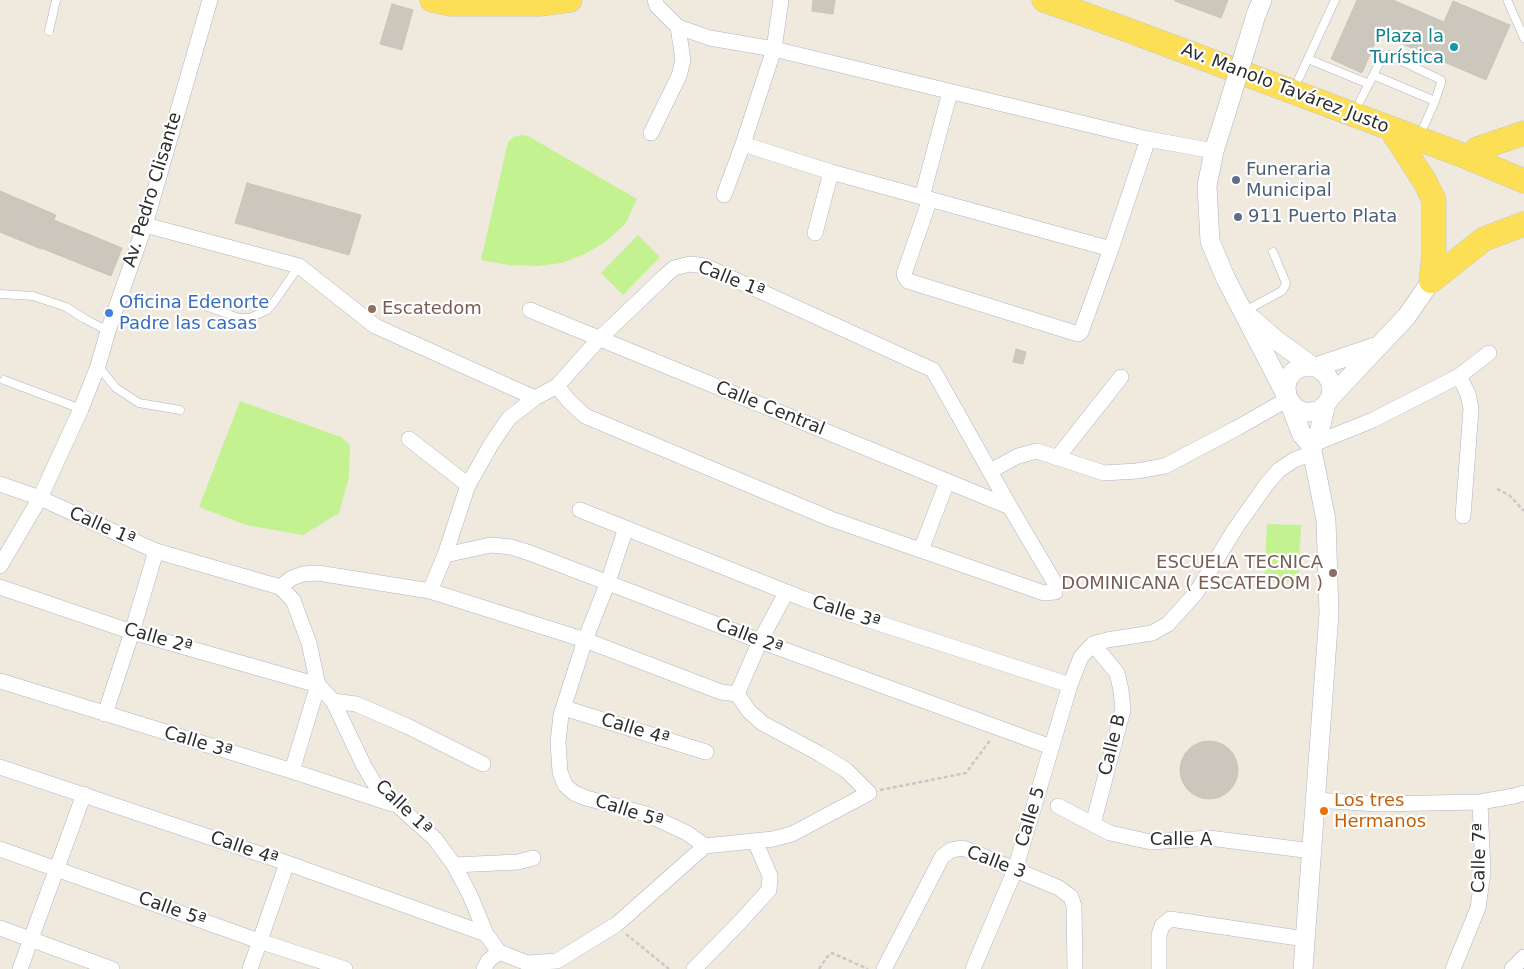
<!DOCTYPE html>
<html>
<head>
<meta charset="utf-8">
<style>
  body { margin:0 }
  canvas { display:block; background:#efe9de }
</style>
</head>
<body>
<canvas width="1524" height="969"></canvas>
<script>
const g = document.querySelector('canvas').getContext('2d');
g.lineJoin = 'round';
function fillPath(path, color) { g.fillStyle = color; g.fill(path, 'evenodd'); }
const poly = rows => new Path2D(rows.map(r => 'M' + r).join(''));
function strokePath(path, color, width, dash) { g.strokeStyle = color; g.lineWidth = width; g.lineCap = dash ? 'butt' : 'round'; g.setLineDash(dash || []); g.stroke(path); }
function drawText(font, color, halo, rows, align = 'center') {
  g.font = font + ' "DejaVu Sans",sans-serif'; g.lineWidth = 4.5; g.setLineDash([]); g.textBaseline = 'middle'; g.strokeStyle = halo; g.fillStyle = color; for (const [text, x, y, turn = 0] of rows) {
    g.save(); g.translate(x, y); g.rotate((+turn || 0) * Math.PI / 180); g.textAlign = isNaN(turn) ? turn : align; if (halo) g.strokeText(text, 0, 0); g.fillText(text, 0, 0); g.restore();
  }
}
const pitch = poly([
  [521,135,528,136,637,199,626,223,605,242,587,253,562,263,537,266,509,265,481,260,508,142,514,137],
  [638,235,660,257,623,295,601,273],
  [240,401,341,437,350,445,349,477,339,513,303,535,246,525,199,507],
  [1267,524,1301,525,1298,582,1264,580]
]);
const building = poly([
  [813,0,835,0,833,14,812,11,813,0],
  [1175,0,1228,0,1221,18,1175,1,1175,0],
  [1357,0,1393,0,1444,22,1453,1,1510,25,1486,80,1379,34,1362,73,1331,59,1357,0],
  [392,4,413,10,402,50,380,44,392,4],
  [247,183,361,215,349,255,235,223,247,183],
  [0,191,56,215,54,220,122,248,111,276,41,248,41,249,0,232,0,191],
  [1016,349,1026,352,1023,364,1013,362,1016,349],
  '1180 770a29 29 0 1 1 58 0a29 29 0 1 1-58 0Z'
]);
const path = poly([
  [1497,489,1509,495,1524,511],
  [880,790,966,773,991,739],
  [626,934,669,969],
  [819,969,827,957,832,953,868,969]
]);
const service = poly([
  [1508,2,1524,38],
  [49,31,56,0],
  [1308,59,1369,84],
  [1373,75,1435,101],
  [1299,78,1335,0],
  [1360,101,1383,56,1389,55,1441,80,1441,83,1435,101,1424,126],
  [0,294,33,296,66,307,85,319,108,331],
  [202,305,239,318,249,318,259,314,267,310,274,302,299,266],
  [1243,312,1282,291,1285,286,1286,283,1273,252],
  [98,366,116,388,139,403,180,410],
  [4,380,81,409]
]);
const minor = poly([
  [655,0,657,6,678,27,710,38,774,49,1148,139,1214,151],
  [651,133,679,76,683,60,678,27],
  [743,144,831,172,1111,249],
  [724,195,743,144,774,49,781,0],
  [922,197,950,92],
  [930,199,904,274,905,277,908,281,1078,334,1081,332,1111,249,1148,139],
  [145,225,299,266,375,326,535,398],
  [815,233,831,172],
  [530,310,1010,507],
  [1459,376,1468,394,1471,409,1463,516],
  [409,439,468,485],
  [1311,445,1373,420,1459,376,1489,353],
  [1057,458,1121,377],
  [990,471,1018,456,1037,451,1104,473,1137,471,1165,466,1237,428,1288,399],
  [0,484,40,498,156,551,280,587,293,600,309,643,318,685,333,701,364,766,376,786,435,839,454,865,470,895,486,934,499,952],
  [580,510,804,599,1070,685],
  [626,528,608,582,585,640,561,715,558,742,560,772,565,785,574,793,586,798,646,814,687,833,705,846],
  [921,550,947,482],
  [445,555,491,545,511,547,530,553,760,641,1051,747],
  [0,566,40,498,81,409,98,366,108,331,145,225,210,0],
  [0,587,132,632,318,685,292,771],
  [280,587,292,578,303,574,318,573,430,591,585,640,721,692,737,694],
  [430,591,445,555,468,485,492,443,509,418,535,398,557,386,599,339,665,276,674,268,690,264,705,266,933,370,1010,507,1056,585,1055,592,1044,593,831,519,585,416,568,400,557,386],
  [1093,644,1117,673,1121,690,1123,710,1093,824],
  [0,681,292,771,392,804],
  [737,694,760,641,786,593],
  [333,701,356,704,407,726,483,764],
  [564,708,706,752],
  [105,714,132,632,156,551],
  [0,767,287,863,486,934],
  [1316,800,1377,804,1480,802,1514,796,1524,793],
  [1058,806,1110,833,1151,842,1209,838,1312,851],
  [0,849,259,941,345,969],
  [454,865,518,862,533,858],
  [0,928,112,969],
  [499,952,527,963,557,961,617,924,705,846,773,839,792,834,869,793,846,770,820,754,762,723,749,711,737,694],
  [20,969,84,794],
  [250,969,287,863],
  [484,969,488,961,499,952],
  [694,969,740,922,769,890,770,876,755,841],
  [884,969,942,857,951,850,963,848,1059,888,1071,897,1074,906,1075,969],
  [973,969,1015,870,1070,685,1081,657,1093,644,1107,640,1152,633,1168,624,1196,593,1235,529,1266,485,1279,470,1294,460,1312,453],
  [1159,969,1159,935,1162,926,1170,919,1305,939],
  [1453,969,1478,908,1483,872,1480,802],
  [1512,969,1524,957]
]);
const tertiary = poly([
  [1256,15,1262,0],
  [1226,113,1214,151,1207,186,1210,241,1225,277,1287,397],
  [1252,319,1276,340,1312,366],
  [1316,367,1326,374,1332,385,1331,397,1326,404,1320,410,1311,412,1303,412,1295,408,1287,397,1286,387,1288,378,1294,371,1302,367,1316,367,1378,346],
  [1331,397,1407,316,1431,281],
  [1289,402,1302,435,1311,445,1326,520,1329,613,1303,969],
  [1311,445,1319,433,1326,404]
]);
const primary = poly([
  [432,0,451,4,539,4,570,0],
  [1044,0,1117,26,1462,155,1524,181],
  [1391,129,1424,180,1434,200,1434,255,1431,281],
  [1477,149,1524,133],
  [1431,281,1484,239,1524,224]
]);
const tertiaryBridge = poly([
  [1226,113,1256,15]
]);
const markers = [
  [1454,47,5,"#0f9aa8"],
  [1236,180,5,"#5c6f8a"],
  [1238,217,5,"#5c6f8a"],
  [372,309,5,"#8d6e63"],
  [109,313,5,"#3f7fe0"],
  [1333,573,5,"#8d6e63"],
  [1324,811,5,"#e8710a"]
];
const cultureNames = [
  ["Plaza la",1444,37],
  ["Turística",1444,58]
];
const streetNames = [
  ["Av. Manolo Tavárez Justo",1285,89,21],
  ["Av. Pedro Clisante",153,190,-73],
  ["Calle 1ª",731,280,22],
  ["Calle Central",770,409,22],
  ["Calle 1ª",102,527,24],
  ["Calle 3ª",846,613,18],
  ["Calle 2ª",749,637,21],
  ["Calle 2ª",158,639,16],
  ["Calle 4ª",635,730,17],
  ["Calle 3ª",198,743,17],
  ["Calle B",1113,745,-76],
  ["Calle 1ª",403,808,44],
  ["Calle 5ª",629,812,18],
  ["Calle 5",1031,817,-73],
  ["Calle A",1181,840],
  ["Calle 4ª",244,849,19],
  ["Calle 7ª",1480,858,-89],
  ["Calle 3",996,863,21],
  ["Calle 5ª",172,910,20]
];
const serviceNames = [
  ["Funeraria",1246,170],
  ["Municipal",1246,191],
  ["911 Puerto Plata",1248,217]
];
const shopNames = [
  ["Oficina Edenorte",119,303],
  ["Padre las casas",119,324]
];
const educationNames = [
  ["Escatedom",382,309],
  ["ESCUELA TECNICA",1323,563,"right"],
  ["DOMINICANA ( ESCATEDOM )",1323,584,"right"]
];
const foodNames = [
  ["Los tres",1334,801],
  ["Hermanos",1334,822]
];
fillPath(pitch, '#c4f291');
fillPath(building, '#cbc7bc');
strokePath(building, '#cbc5b7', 1);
strokePath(service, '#b2b4c1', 9);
strokePath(minor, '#b2b4c1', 16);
strokePath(tertiary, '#b2b4c1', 20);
strokePath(primary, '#c8c8c8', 25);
strokePath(path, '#c8c8c8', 2.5, [4, 2.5]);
strokePath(service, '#fff', 8);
strokePath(minor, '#fff', 15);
strokePath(tertiary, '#fff', 19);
strokePath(primary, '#fddf55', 24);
strokePath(tertiaryBridge, '#b2b4c1', 20, []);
strokePath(tertiaryBridge, '#fff', 19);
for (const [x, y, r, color] of markers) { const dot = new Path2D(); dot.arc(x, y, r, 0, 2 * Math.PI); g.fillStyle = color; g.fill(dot); strokePath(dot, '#fff', 2); }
drawText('18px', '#0d838f', '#fff', cultureNames, 'right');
drawText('18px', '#2d2d2d', '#fff', streetNames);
drawText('18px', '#4e5e75', '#fff', serviceNames, 'left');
drawText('18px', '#366cbe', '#fff', shopNames, 'left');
drawText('18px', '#785e54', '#fff', educationNames, 'left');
drawText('18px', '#c56008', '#fff', foodNames, 'left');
</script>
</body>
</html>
